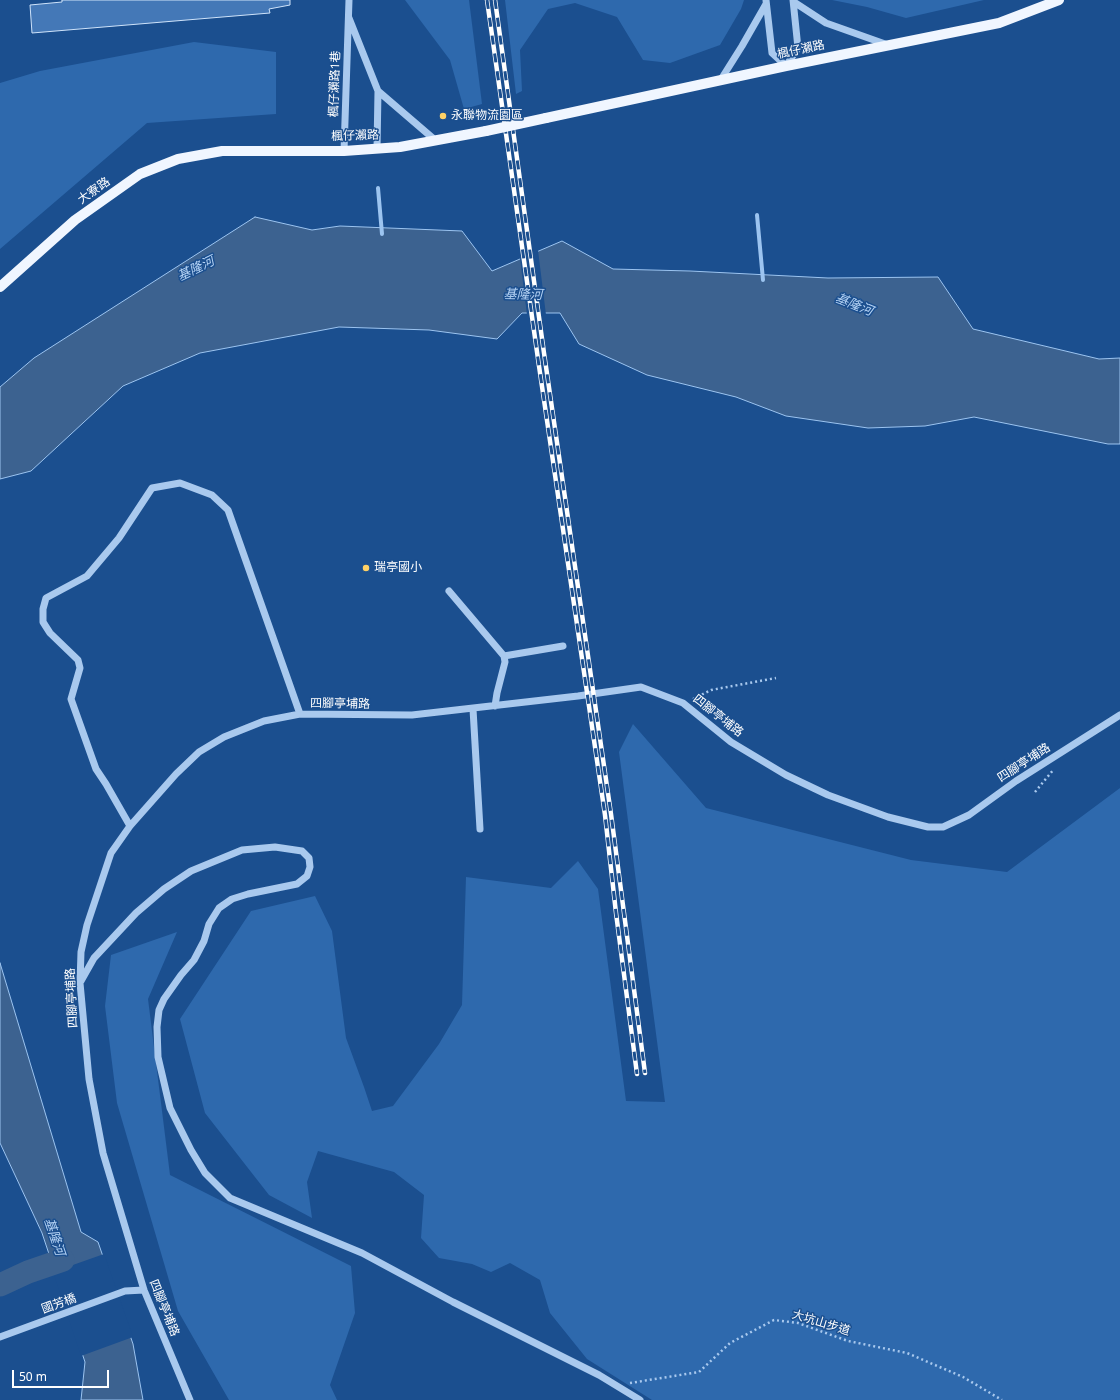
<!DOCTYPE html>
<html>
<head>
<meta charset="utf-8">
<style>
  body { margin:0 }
  #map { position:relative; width:1120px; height:1400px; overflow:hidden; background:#1b4f8f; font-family:"Noto Sans",sans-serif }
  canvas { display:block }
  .scale { position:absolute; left:12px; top:1370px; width:97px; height:18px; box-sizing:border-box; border:2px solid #fff; border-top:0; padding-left:5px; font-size:12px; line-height:14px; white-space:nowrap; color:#fff; -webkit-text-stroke:3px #1b4f8f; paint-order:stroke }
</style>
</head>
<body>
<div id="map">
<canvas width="1120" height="1400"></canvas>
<div class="scale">50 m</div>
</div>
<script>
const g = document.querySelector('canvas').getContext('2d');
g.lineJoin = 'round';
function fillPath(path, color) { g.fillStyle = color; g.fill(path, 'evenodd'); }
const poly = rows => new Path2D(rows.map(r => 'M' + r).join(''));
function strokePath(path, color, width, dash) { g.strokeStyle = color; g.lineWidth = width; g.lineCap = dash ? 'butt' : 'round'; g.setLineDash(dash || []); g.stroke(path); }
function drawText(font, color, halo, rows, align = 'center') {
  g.font = font + ' "Noto Sans","Noto Sans TC",sans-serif'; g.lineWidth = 3; g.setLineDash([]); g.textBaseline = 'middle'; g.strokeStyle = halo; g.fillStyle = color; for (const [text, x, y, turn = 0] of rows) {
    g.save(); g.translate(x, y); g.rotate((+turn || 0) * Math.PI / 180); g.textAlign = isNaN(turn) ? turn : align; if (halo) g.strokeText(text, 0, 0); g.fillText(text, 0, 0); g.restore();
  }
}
const green = poly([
  [405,0,469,0,482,104,464,109,450,60],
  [505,0,744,0,741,9,720,45,670,63,643,60,617,17,575,3,548,9,520,50,522,91,516,94],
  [832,0,984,0,906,18,867,7],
  [194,42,276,52,276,114,147,123,0,249,0,83,40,71],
  [633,724,706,808,911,860,1007,872,1120,788,1120,1400,652,1400,587,1359,550,1313,540,1280,510,1263,491,1272,472,1264,439,1258,421,1238,424,1195,394,1172,318,1151,307,1182,312,1218,269,1195,205,1113,180,1019,251,911,315,896,332,931,346,1038,364,1087,372,1111,393,1106,439,1044,462,1005,466,877,551,888,578,861,598,889,626,1101,665,1102,619,752],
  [177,932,148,999,170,1175,351,1266,355,1313,330,1385,337,1400,229,1400,178,1311,117,1103,105,1006,111,955]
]);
const water = poly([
  [255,217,312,230,340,226,462,231,492,271,562,241,613,269,690,271,828,278,938,277,973,329,1099,359,1120,358,1120,444,1108,444,974,417,925,426,868,428,786,416,736,397,647,375,579,344,560,313,522,313,497,339,429,330,339,327,200,353,123,386,31,471,0,479,0,387,34,358,255,217],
  [0,963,81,1232,98,1242,133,1344,143,1400,81,1400,85,1362,42,1233,0,1143,0,963]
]);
const pier = poly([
  [538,250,546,315,527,315,520,258],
  [104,1254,133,1337,81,1356,53,1272]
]);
const stream = poly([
  [378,188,382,234],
  [757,215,763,280]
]);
const river = poly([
  [0,1285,28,1272,63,1260]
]);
const building = poly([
  [62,0,290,0,290,5,269,9,270,13,32,33,30,5,62,2,62,0]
]);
const path = poly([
  [693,699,711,690,776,678],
  [1035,792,1054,769],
  [630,1383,699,1372,730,1343,774,1320,798,1323,848,1341,907,1353,963,1377,1002,1400]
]);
const minor = poly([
  [766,0,772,53,786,66,798,48,793,0],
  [794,2,826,23,888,45],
  [349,18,378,91,435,140],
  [720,81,742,46,766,4],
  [377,149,378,91],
  [344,151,349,0],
  [449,591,504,656,505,662,497,693,495,706],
  [504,656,563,646],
  [473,709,480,829],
  [130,826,106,784,96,769,71,699,80,668,78,660,50,633,43,622,43,609,46,598,87,576,119,538,152,488,180,483,212,495,228,510,300,714],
  [81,981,94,958,136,913,164,889,191,871,242,850,275,847,302,851,309,858,310,867,307,876,297,884,248,894,232,899,219,908,209,924,204,941,194,960,181,975,164,999,159,1010,157,1027,158,1057,170,1108,191,1150,205,1173,230,1198,362,1253,453,1302,599,1375,640,1400],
  [0,1337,125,1291,144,1290],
  [190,1400,144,1290,103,1153,89,1079,80,983,81,952,87,925,111,853,130,826,176,774,199,752,224,737,264,721,300,714,412,715,578,696,641,687,683,703,731,742,786,775,828,795,888,817,928,827,943,827,969,815,1016,781,1120,715]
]);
const major = poly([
  [546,118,786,66,999,23,1059,0],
  [0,287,75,220,140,174,178,159,222,151,344,151,400,147,486,131]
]);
const rail = poly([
  [487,0,539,366,605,815,616,913,637,1074],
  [495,0,544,353,611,814,645,1073]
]);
const majorBridge = poly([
  [486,131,546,118]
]);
const markers = [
  [443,116,4,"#ffd166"],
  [366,568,4,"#ffd166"]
];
const streetNames = [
  ["楓仔瀨路",801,50,-12],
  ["楓仔瀨路1巷",335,84,-88],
  ["楓仔瀨路",355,136,-2],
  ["大寮路",94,191,-35],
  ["四腳亭埔路",340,704,1],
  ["四腳亭埔路",718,716,38],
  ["四腳亭埔路",1024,763,-33],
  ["四腳亭埔路",72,998,-93],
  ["國芳橋",59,1304,-20],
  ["四腳亭埔路",164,1308,68],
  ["大坑山步道",821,1323,17]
];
const poiNames = [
  ["永聯物流園區",451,116],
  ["瑞亭國小",374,568]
];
const waterNames = [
  ["基隆河",196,269,-26],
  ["基隆河",523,295,1],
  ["基隆河",854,305,22],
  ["基隆河",54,1237,71]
];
fillPath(green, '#2e69ad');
fillPath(water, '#3c6290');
strokePath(water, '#9cc4f0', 1);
fillPath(pier, '#1b4f8f');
strokePath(stream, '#9cc4f0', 4);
strokePath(river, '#3c6290', 23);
fillPath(building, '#4478b7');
strokePath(building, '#cfe3fa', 1);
strokePath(path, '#a9c9ee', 2.5, [2, 3]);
strokePath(minor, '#a9c9ee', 7);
strokePath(major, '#f0f6ff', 10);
strokePath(rail, '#fff', 4.5);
strokePath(rail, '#1b4f8f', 3, [9]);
strokePath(majorBridge, '#f0f6ff', 10);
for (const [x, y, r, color] of markers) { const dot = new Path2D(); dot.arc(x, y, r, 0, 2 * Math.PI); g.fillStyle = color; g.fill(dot); strokePath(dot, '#1b4f8f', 1.5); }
drawText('12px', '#fff', '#1b4f8f', streetNames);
drawText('12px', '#fff', '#1b4f8f', poiNames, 'left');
drawText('italic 13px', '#b5d3f5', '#1b4f8f', waterNames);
</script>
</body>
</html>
